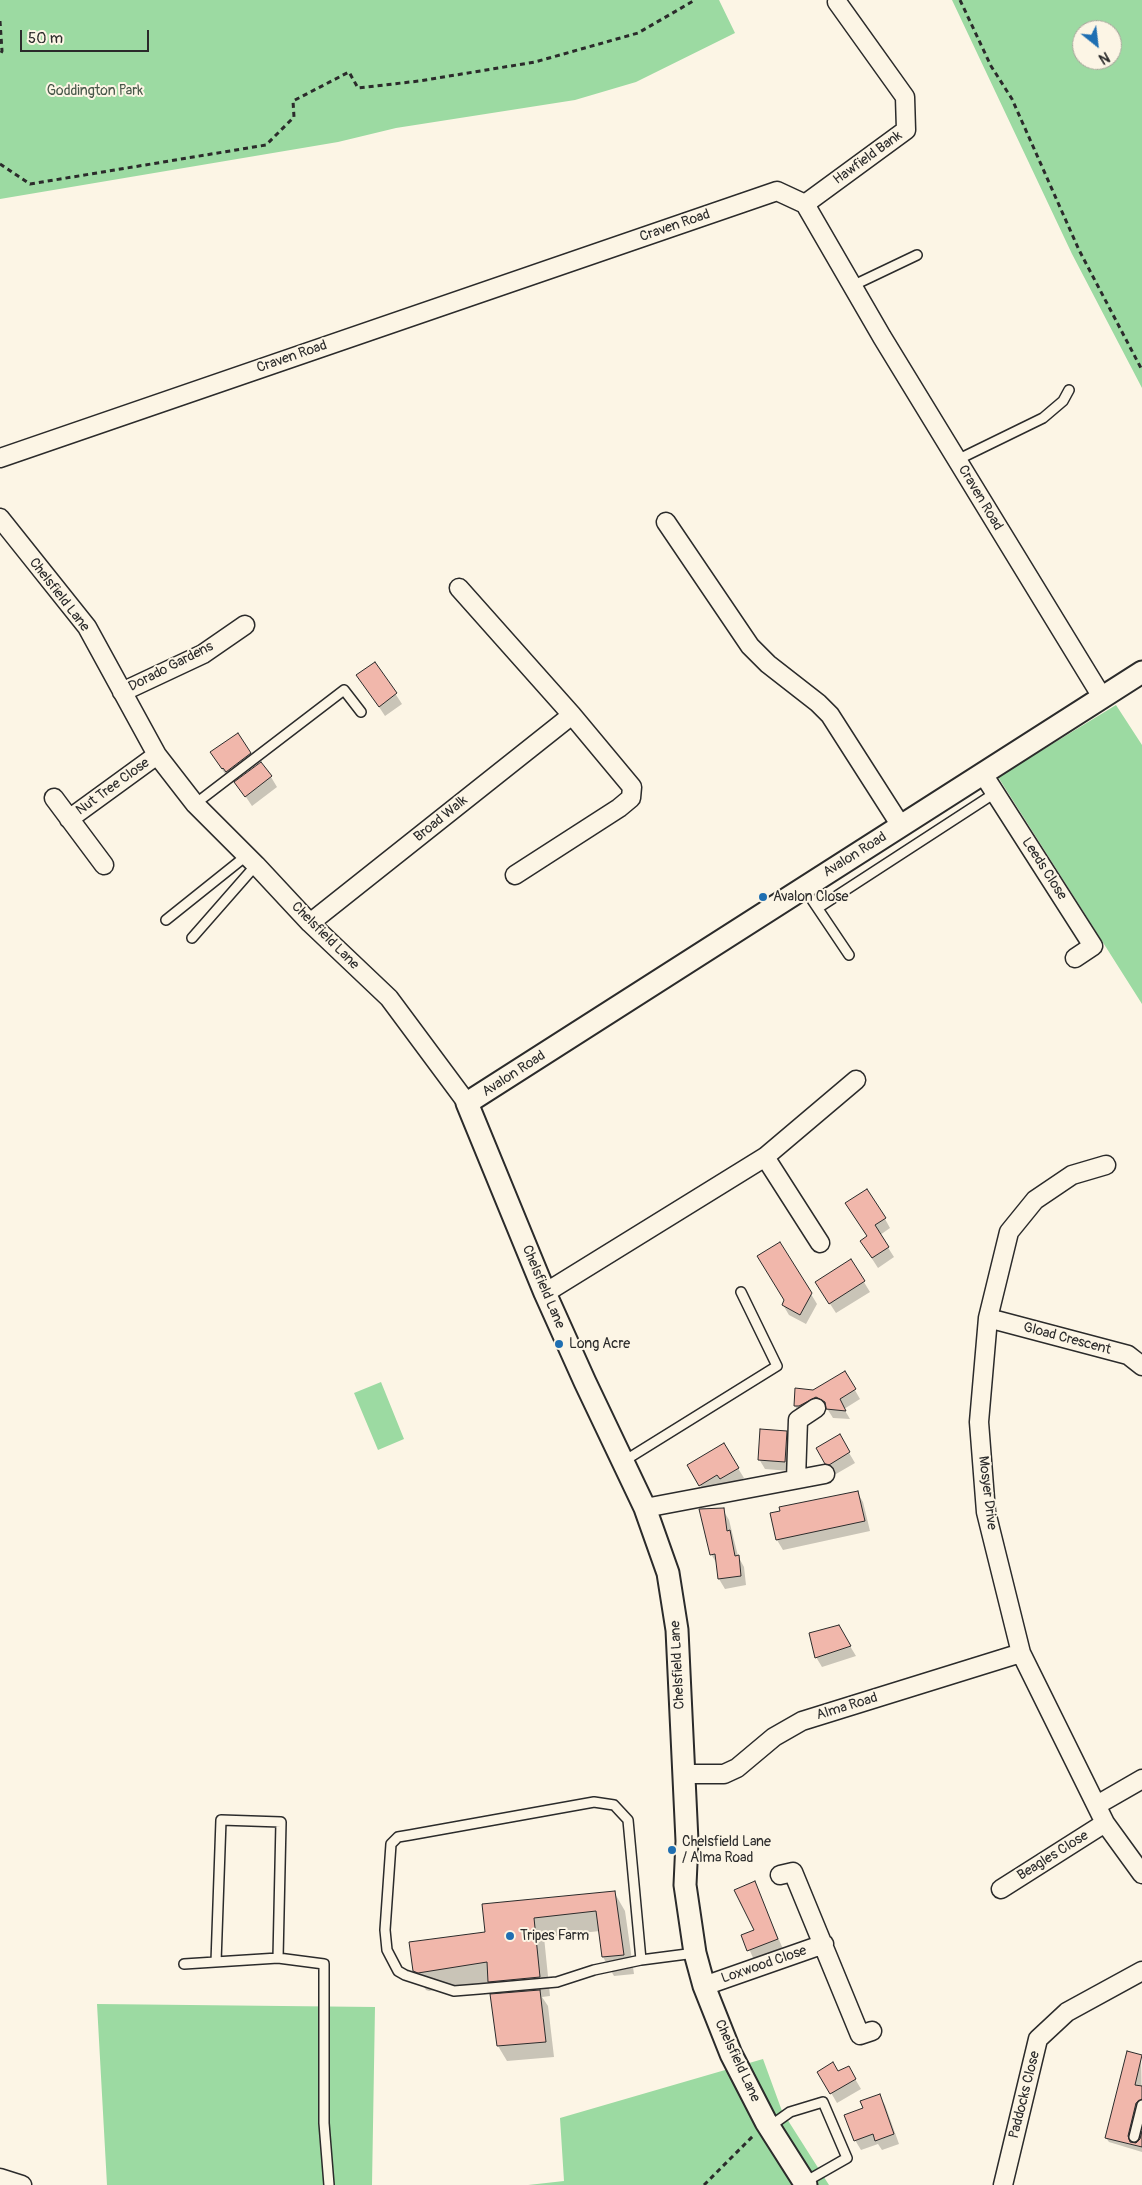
<!DOCTYPE html>
<html>
<head>
<meta charset="utf-8">
<style>
  body { margin:0 }
  #map { position:relative; width:1142px; height:2185px; overflow:hidden; background:#fcf5e5; font-family:Pangolin,sans-serif }
  canvas { display:block }
  .north { position:absolute; left:1072px; top:20px; width:50px; height:50px; box-sizing:border-box; background:#fcf5e5; border:1px solid #a8a49b; border-radius:50%; rotate:151deg; font-size:14px; font-weight:700; line-height:20px; text-align:center; color:#2b2b2b }
  .north::after { content:''; display:block; margin:auto; width:18px; height:22px; background:#1f6fb2; clip-path:polygon(50% 0,100% 100%,50% 72%,0 100%) }
  .scale { position:absolute; left:20px; top:30px; width:129px; height:22px; box-sizing:border-box; border:2px solid #2b2b2b; border-top:0; padding-left:6px; font-size:15px; line-height:18px; white-space:nowrap; color:#2b2b2b; -webkit-text-stroke:4px #fcf5e5; paint-order:stroke }
</style>
</head>
<body>
<div id="map">
<canvas width="1142" height="2185"></canvas>
<div class="north">N</div>
<div class="scale">50 m</div>
</div>
<script>
const g = document.querySelector('canvas').getContext('2d');
g.lineJoin = 'round';
function fillPath(path, color) { g.fillStyle = color; g.fill(path, 'evenodd'); }
const poly = rows => new Path2D(rows.map(r => 'M' + r).join(''));
function strokePath(path, color, width, dash) { g.strokeStyle = color; g.lineWidth = width; g.lineCap = dash ? 'butt' : 'round'; g.setLineDash(dash || []); g.stroke(path); }
function drawText(font, color, halo, rows, align = 'center') {
  g.font = font + ' Pangolin,sans-serif'; g.lineWidth = 4; g.setLineDash([]); g.textBaseline = 'middle'; g.strokeStyle = halo; g.fillStyle = color; for (const [text, x, y, turn = 0] of rows) {
    g.save(); g.translate(x, y); g.rotate((+turn || 0) * Math.PI / 180); g.textAlign = isNaN(turn) ? turn : align; if (halo) g.strokeText(text, 0, 0); g.fillText(text, 0, 0); g.restore();
  }
}
const green = poly([
  [0,0,719,0,735,33,636,82,575,100,396,128,338,142,0,199],
  [952,0,1142,0,1142,388,1072,254],
  [1082,30,1112,30,1112,60,1082,60],
  [1116,705,1142,745,1142,1004,998,777],
  [381,1382,404,1439,378,1450,354,1393],
  [97,2004,375,2007,372,2185,107,2185],
  [763,2059,782,2111,829,2185,528,2185,564,2181,560,2118]
]);
const shadow = poly([
  [375,663,402,704,385,716,358,675],
  [238,735,256,764,233,781,230,777,228,778,217,762],
  [271,777,277,787,252,806,236,782],
  [852,1213,885,1219,890,1228,880,1235,894,1257,878,1268,867,1251,868,1237],
  [851,1261,870,1292,836,1313,823,1293],
  [811,1294,817,1304,806,1324,789,1315,783,1305,786,1300],
  [845,1373,860,1399,844,1409,850,1419,833,1418,828,1410,822,1406,800,1415,795,1406],
  [786,1432,792,1442,790,1471,765,1469,759,1459],
  [839,1436,855,1463,836,1474,832,1473,817,1448],
  [723,1444,744,1478,727,1489,724,1484,706,1495,689,1466],
  [857,1492,863,1502,870,1531,783,1550,777,1540],
  [723,1510,729,1520,738,1556,744,1567,746,1585,725,1589,719,1579,717,1564,711,1554],
  [838,1626,856,1656,822,1667,816,1657],
  [754,1882,783,1949,754,1960,743,1935,756,1930],
  [614,1892,625,1911,634,1974,614,1976,603,1957,600,1931,544,1937,550,1996,542,1997,548,2006,554,2057,507,2061,498,2046,497,1995,490,1982,429,1991,426,1990,414,1971,486,1933],
  [1141,2056,1142,2105,1138,2108,1130,2141,1133,2145,1141,2140,1142,2136,1142,2152,1109,2142,1106,2138],
  [848,2067,861,2089,837,2103,819,2072,838,2073],
  [879,2095,885,2105,899,2144,882,2150,878,2144,861,2150,855,2140,865,2109]
]);
const building = poly([
  [375,662,397,693,379,707,356,675,375,662],
  [238,733,251,753,226,772,223,768,222,769,210,752,238,733],
  [261,762,272,776,245,797,234,782,261,762],
  [867,1189,886,1218,875,1225,889,1247,872,1258,860,1241,867,1236,845,1203,867,1189],
  [780,1242,812,1293,800,1315,782,1305,784,1300,757,1256,780,1242],
  [851,1259,865,1281,829,1304,815,1282,851,1259],
  [845,1371,856,1389,840,1399,846,1411,826,1409,825,1402,816,1397,799,1406,794,1406,795,1388,813,1390,845,1371],
  [760,1429,787,1431,785,1462,758,1460,760,1429],
  [840,1434,850,1452,829,1465,825,1464,816,1448,840,1434],
  [724,1443,739,1468,720,1479,717,1475,699,1486,687,1465,724,1443],
  [858,1491,865,1521,776,1540,770,1513,780,1511,779,1507,858,1491],
  [724,1508,727,1531,730,1530,735,1556,739,1555,741,1576,718,1579,715,1554,710,1555,699,1509,724,1508],
  [839,1625,851,1646,815,1658,809,1633,839,1625],
  [755,1881,778,1939,747,1951,741,1935,754,1930,734,1890,755,1881],
  [615,1891,624,1955,602,1957,596,1911,534,1918,540,1977,488,1982,487,1962,418,1973,413,1971,409,1942,485,1932,482,1904,615,1891],
  [540,1990,546,2042,497,2046,490,1994,540,1990],
  [1127,2051,1142,2055,1135,2085,1142,2086,1142,2099,1136,2103,1128,2136,1130,2142,1136,2143,1140,2139,1142,2131,1142,2147,1105,2138,1127,2051],
  [833,2062,838,2071,849,2066,856,2079,830,2094,817,2072,833,2062],
  [880,2094,894,2134,875,2141,873,2134,854,2141,844,2115,863,2108,860,2101,880,2094]
]);
const path = poly([
  [960,0,991,66,1012,99,1079,250,1142,370],
  [0,21,2,51,0,55],
  [0,164,30,184,266,145,294,117,293,101,349,72,358,88,419,81,535,62,638,33,695,0],
  [704,2185,753,2136]
]);
const service = poly([
  [852,286,917,255],
  [957,460,1043,418,1063,401,1069,390],
  [195,804,344,690,361,712],
  [804,888,849,955],
  [818,908,995,793],
  [166,920,246,856],
  [192,938,256,865],
  [624,1461,777,1366,741,1292],
  [641,1960,594,1970,557,1982,479,1989,454,1991,405,1975,398,1971,387,1950,385,1930,391,1844,398,1837,410,1835,594,1802,614,1805,628,1820,641,1960,695,1953],
  [216,1962,221,1820,281,1822,278,1958],
  [184,1964,278,1958,324,1964,324,2123,329,2185],
  [769,2127,790,2112,823,2102,847,2158,805,2182],
  [1134,2137,1142,2105]
]);
const minor = poly([
  [805,204,906,130,905,97,837,2],
  [0,458,777,191,805,204,882,337,1102,697],
  [0,518,87,627,157,755,195,804,256,865,310,923,389,998,467,1103],
  [666,522,750,646,768,664,818,703,830,715,901,826],
  [459,588,572,715,632,787,631,798,619,808,515,875],
  [122,692,203,654,245,625],
  [983,774,1093,946,1075,958],
  [54,798,104,865],
  [69,819,157,755],
  [310,923,572,715],
  [765,1157,820,1243],
  [1106,1165,1072,1175,1035,1200,1009,1232,988,1318,979,1422,986,1512,1021,1653,1105,1823,1142,1874],
  [545,1293,765,1157,856,1080],
  [988,1318,1128,1355,1142,1366],
  [796,1479,798,1420,816,1408],
  [645,1508,825,1474],
  [683,1774,724,1774,737,1768,774,1737,802,1721,1021,1653],
  [1097,1805,1142,1779],
  [780,1875,793,1872,860,2035,872,2031],
  [1001,1889,1105,1823],
  [704,1986,824,1944],
  [0,2178,22,2185],
  [1003,2185,1038,2039,1067,2012,1142,1971]
]);
const tertiary = poly([
  [806,2185,766,2122,731,2054,704,1986,695,1953,685,1885,687,1841,677,1630,668,1573,645,1508,585,1382,545,1293,467,1103,1142,672]
]);
const markers = [
  [763,897,5,"#1f6fb2"],
  [559,1344,5,"#1f6fb2"],
  [672,1850,5,"#1f6fb2"],
  [510,1936,5,"#1f6fb2"]
];
const parkNames = [
  ["Goddington Park",95,91]
];
const streetNames = [
  ["Hawfield Bank",868,158,-36],
  ["Craven Road",675,226,-19],
  ["Craven Road",292,357,-19],
  ["Craven Road",980,498,59],
  ["Chelsfield Lane",59,595,52],
  ["Dorado Gardens",171,667,-27],
  ["Nut Tree Close",113,787,-36],
  ["Broad Walk",441,819,-39],
  ["Avalon Road",855,855,-32],
  ["Leeds Close",1044,869,57],
  ["Chelsfield Lane",325,936,45],
  ["Avalon Road",514,1074,-33],
  ["Chelsfield Lane",543,1287,67],
  ["Gload Crescent",1067,1339,15],
  ["Mosyer Drive",987,1493,83],
  ["Chelsfield Lane",678,1665,-93],
  ["Alma Road",847,1707,-17],
  ["Beagles Close",1053,1856,-32],
  ["Loxwood Close",764,1965,-19],
  ["Chelsfield Lane",737,2061,65],
  ["Paddocks Close",1025,2095,-76]
];
const poiNames = [
  ["Avalon Close",773,897],
  ["Long Acre",569,1344],
  ["Chelsfield Lane",682,1842],
  ["/ Alma Road",682,1858],
  ["Tripes Farm",520,1936]
];
fillPath(green, '#9cdaa2');
fillPath(shadow, '#0003');
fillPath(building, '#f1b7ab');
strokePath(building, '#2b2b2b', 1);
strokePath(service, '#2b2b2b', 12);
strokePath(minor, '#2b2b2b', 21);
strokePath(tertiary, '#2b2b2b', 25);
strokePath(path, '#2b2b2b', 3, [5, 4]);
strokePath(service, '#fcf5e5', 9);
strokePath(minor, '#fcf5e5', 18);
strokePath(tertiary, '#fcf5e5', 21);
for (const [x, y, r, color] of markers) { const dot = new Path2D(); dot.arc(x, y, r, 0, 2 * Math.PI); g.fillStyle = color; g.fill(dot); strokePath(dot, '#fcf5e5', 2); }
drawText('14px', '#475749', '#fcf5e5', parkNames);
drawText('14px', '#2b2b2b', '#fcf5e5', streetNames);
drawText('14px', '#2b2b2b', '#fcf5e5', poiNames, 'left');
</script>
</body>
</html>
